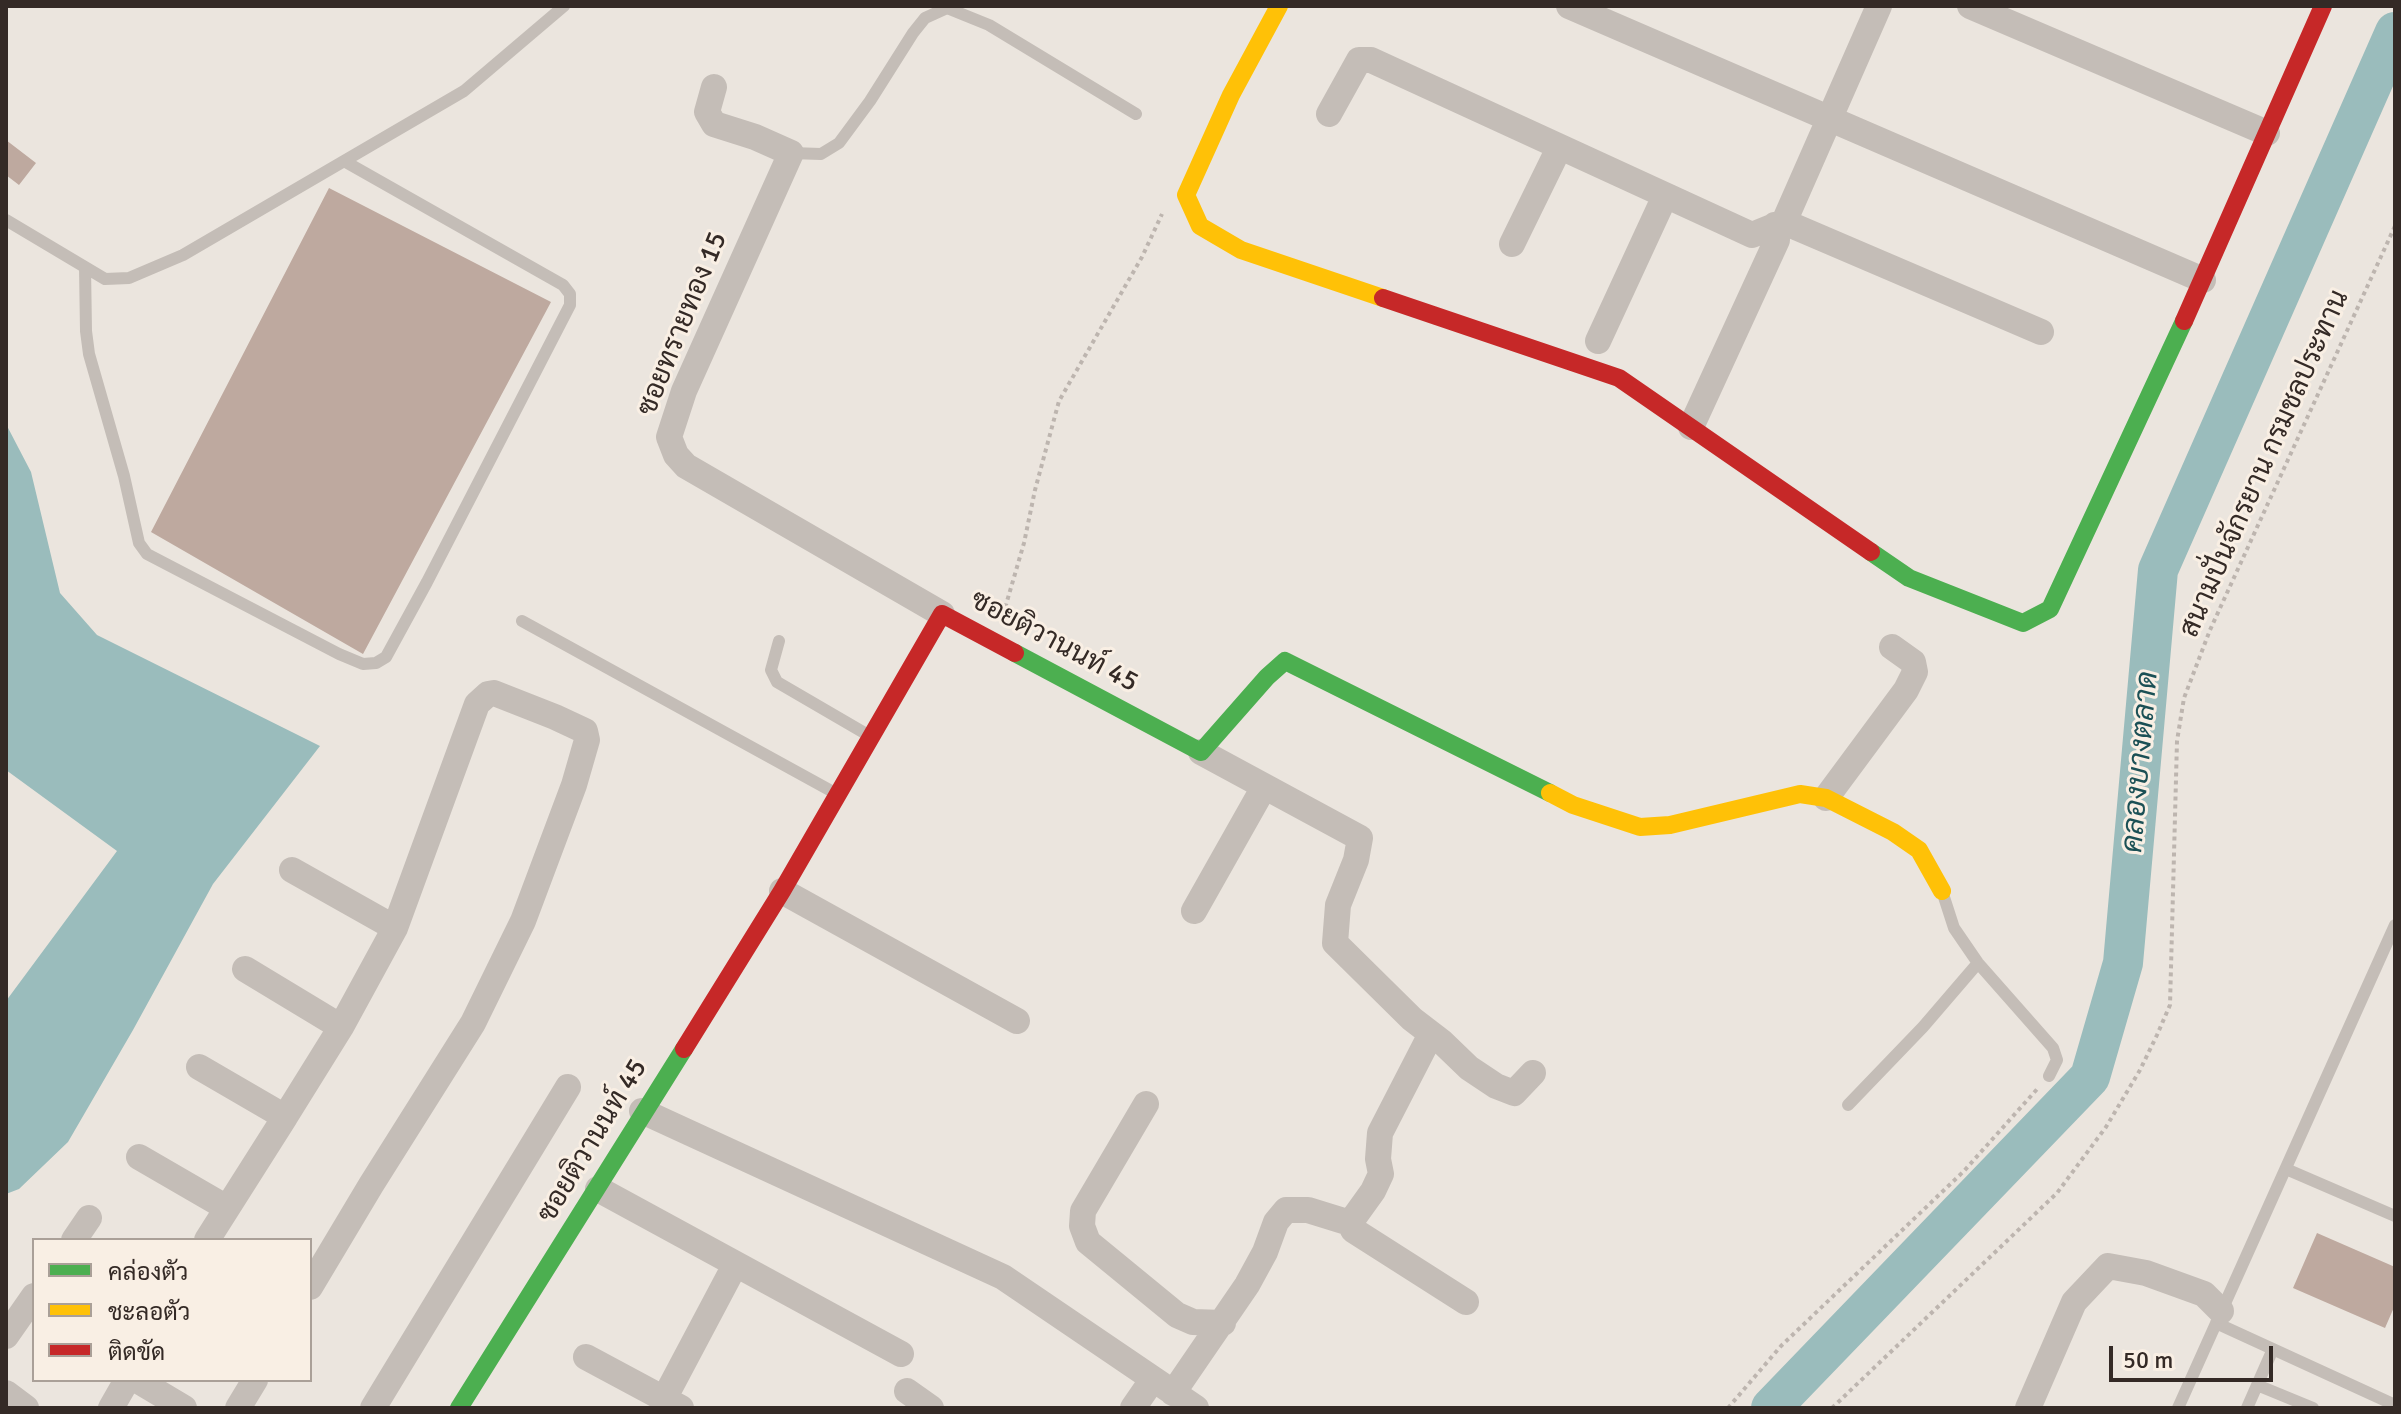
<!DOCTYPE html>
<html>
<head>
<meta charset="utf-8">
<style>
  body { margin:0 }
  #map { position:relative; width:2401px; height:1414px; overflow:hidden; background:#ebe5de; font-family:Signika,Sarabun,sans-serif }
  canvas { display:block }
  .frame { position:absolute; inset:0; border:8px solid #342a26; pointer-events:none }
  .legend { position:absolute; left:32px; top:1238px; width:280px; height:144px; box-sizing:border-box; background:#f9efe4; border:2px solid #aaa098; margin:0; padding:10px 14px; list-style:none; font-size:24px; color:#342a26 }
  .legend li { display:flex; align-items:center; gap:16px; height:40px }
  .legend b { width:40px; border:2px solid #aaa098 }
  .scale { position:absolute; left:2109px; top:1346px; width:164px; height:36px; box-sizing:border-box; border:4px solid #342a26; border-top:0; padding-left:10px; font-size:24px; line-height:28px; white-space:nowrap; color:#342a26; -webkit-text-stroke:6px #f9efe4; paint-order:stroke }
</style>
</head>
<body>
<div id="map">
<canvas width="2401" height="1414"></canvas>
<div class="frame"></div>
<ul class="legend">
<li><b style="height:10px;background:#4caf50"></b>คล่องตัว</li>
<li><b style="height:10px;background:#ffc107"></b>ชะลอตัว</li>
<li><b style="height:10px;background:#c62828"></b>ติดขัด</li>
</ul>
<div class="scale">50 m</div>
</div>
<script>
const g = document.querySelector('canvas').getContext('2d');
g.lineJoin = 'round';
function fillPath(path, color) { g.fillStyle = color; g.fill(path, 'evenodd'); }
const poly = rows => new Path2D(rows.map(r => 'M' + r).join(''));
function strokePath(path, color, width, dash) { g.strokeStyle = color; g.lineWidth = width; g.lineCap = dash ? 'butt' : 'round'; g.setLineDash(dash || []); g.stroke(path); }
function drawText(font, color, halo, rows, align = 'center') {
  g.font = font + ' Signika,Sarabun,sans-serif'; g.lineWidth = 6; g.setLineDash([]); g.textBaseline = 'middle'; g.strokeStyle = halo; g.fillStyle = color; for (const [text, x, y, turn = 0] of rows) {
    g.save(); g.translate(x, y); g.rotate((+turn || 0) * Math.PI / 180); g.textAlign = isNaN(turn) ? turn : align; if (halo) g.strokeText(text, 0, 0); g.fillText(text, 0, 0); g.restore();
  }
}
const water = poly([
  [6,424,31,472,60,593,97,635,320,746,213,884,133,1030,68,1142,19,1189,6,1194,6,1001,117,851,6,770]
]);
const river = poly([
  [1771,1408,2090,1077,2123,963,2158,570,2395,32]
]);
const building = poly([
  [6,140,36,163,19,185,6,175],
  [329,188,551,302,363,654,151,532],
  [2317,1233,2395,1267,2395,1305,2385,1328,2293,1288]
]);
const path = poly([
  [1003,615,1024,543,1035,490,1059,401,1142,257,1162,214],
  [1728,1408,1781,1346,1964,1171,2039,1087],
  [1832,1408,2057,1193,2106,1127,2140,1070,2157,1035,2170,1005,2177,741,2184,698,2210,630,2395,226]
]);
const lane = poly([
  [791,153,821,154,839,143,870,101,913,33,925,18,947,8,989,25,1136,114],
  [6,220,105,279,129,278,183,255,464,91,564,6],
  [85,267,86,331,89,354,124,476,139,543,147,554,339,654,363,664,376,663,386,657,427,582,570,305,570,294,563,285,344,161],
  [522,621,835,793],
  [779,641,771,670,777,682,868,735],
  [1943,894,1954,928,1978,963,2053,1048,2057,1060,2049,1076],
  [1848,1105,1923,1027,1978,963],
  [2286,1169,2395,1216],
  [2216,1323,2395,1405],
  [2257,1385,2313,1408],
  [2178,1408,2395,925],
  [2247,1408,2273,1349]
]);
const street = poly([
  [1569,6,2203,280],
  [1970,6,2267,133],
  [714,87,707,112,714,124,755,137,791,153,684,391,669,437,676,455,686,466,942,614],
  [1329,114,1359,60,1371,60,1752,235,1784,222,2041,332],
  [1784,222,1879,6],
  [1512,244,1559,148],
  [1598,341,1665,196],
  [1691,427,1777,240,1775,225],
  [1201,752,1360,838,1356,860,1338,905,1335,943,1412,1019,1442,1042,1469,1068,1496,1086,1514,1093,1533,1073],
  [1826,798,1906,690,1915,672,1913,662,1892,647],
  [292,870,395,928],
  [782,891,1017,1021],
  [1194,911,1264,787],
  [245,969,341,1027],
  [199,1067,285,1117,207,1240],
  [1146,1104,1083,1211,1082,1226,1088,1242,1177,1315,1193,1322,1223,1323],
  [642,1111,1003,1277,1196,1408],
  [285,1117,341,1027,395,928,477,704,488,694,494,693,555,717,585,731,587,740,574,785,523,921,473,1023,371,1185,310,1287],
  [139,1157,227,1208],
  [598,1189,901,1354],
  [1350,1223,1373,1191,1381,1174,1378,1159,1380,1133,1431,1034],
  [74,1240,89,1218],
  [6,1336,34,1296],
  [586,1357,681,1408],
  [137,1380,184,1408],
  [907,1391,931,1408],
  [6,1393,26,1408],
  [1173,1393,1247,1285,1265,1252,1276,1222,1286,1210,1308,1210,1350,1223,1353,1230,1466,1302],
  [664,1399,735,1265],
  [111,1408,127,1380],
  [238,1408,255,1380],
  [373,1408,568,1087],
  [1133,1408,1153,1379],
  [2028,1408,2074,1302,2108,1266,2146,1273,2204,1294,2221,1311]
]);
const fast = poly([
  [1871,552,1909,578,2023,623,2050,609,2184,321],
  [1015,653,1201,752,1267,677,1285,661,1550,793],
  [459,1408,684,1049]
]);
const slow = poly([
  [1279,6,1231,95,1186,195,1200,226,1241,250,1383,298],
  [1550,793,1573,805,1640,827,1670,825,1800,794,1826,798,1893,832,1919,850,1942,891]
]);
const jam = poly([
  [1383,298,1619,378,1871,552],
  [2184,321,2323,6],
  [684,1049,782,891,942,614,1015,653]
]);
const streetNames = [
  ["ซอยทรายทอง 15",683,324,-68],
  ["สนามปั่นจักรยาน กรมชลประทาน",2265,464,-66],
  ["ซอยติวานนท์ 45",1054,642,28],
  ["ซอยติวานนท์ 45",593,1141,-59]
];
const waterNames = [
  ["คลองบางตลาด",2141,762,-85]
];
fillPath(water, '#9abcbc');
strokePath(river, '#9abcbc', 40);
fillPath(building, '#bea99f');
strokePath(path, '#bdb5af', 4, [4, 4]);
strokePath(lane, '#c4bdb7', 12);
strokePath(street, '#c4bdb7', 26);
strokePath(fast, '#4caf50', 18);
strokePath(slow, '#ffc107', 18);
strokePath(jam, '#c62828', 18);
drawText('28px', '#342a26', '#f9efe4', streetNames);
drawText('italic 30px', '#1b5055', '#f9efe4', waterNames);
</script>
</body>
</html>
